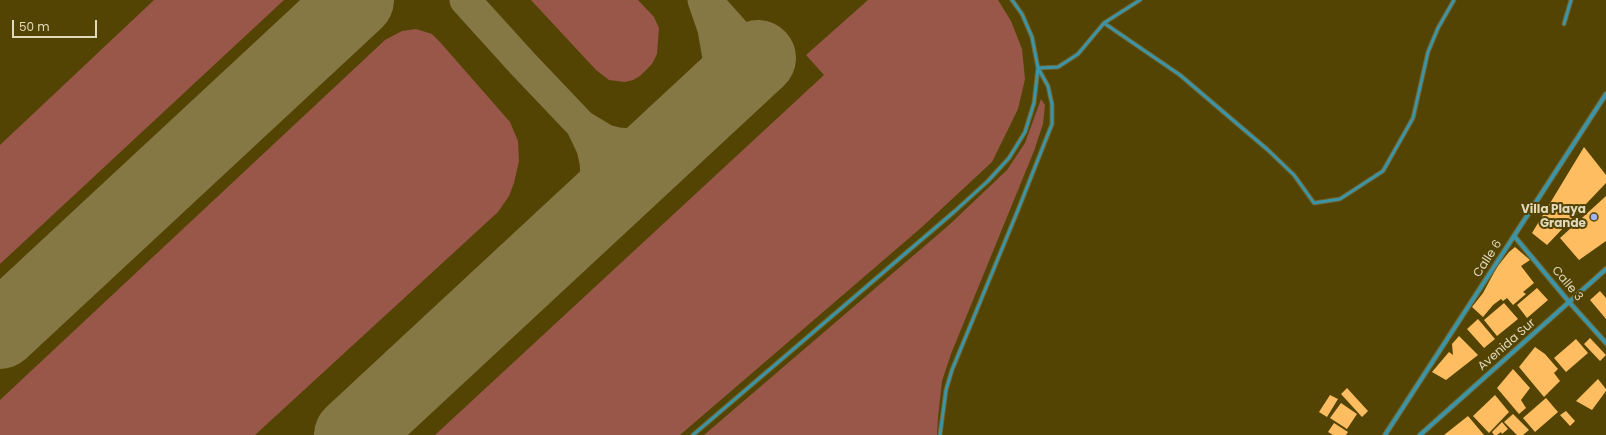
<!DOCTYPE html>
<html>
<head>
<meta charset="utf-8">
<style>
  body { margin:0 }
  #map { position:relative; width:1606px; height:435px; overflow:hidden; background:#534403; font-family:Poppins,sans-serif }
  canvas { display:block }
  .scale { position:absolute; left:12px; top:20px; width:85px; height:18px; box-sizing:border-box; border:2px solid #e1d9bc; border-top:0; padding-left:5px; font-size:12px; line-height:14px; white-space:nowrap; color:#e1d9bc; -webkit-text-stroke:3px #534403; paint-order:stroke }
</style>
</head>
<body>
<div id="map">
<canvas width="1606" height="435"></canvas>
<div class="scale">50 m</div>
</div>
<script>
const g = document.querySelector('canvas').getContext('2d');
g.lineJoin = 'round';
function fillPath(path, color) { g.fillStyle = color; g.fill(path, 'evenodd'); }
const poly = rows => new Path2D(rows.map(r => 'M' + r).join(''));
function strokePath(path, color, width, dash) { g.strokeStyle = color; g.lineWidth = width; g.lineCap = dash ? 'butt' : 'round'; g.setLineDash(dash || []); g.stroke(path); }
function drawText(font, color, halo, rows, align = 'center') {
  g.font = font + ' Poppins,sans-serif'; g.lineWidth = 4; g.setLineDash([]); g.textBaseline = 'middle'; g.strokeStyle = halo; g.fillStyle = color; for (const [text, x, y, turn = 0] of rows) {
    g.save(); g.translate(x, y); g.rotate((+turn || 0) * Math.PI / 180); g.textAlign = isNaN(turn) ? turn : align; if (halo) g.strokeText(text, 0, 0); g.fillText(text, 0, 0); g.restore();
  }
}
const green = poly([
  [154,0,284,0,0,264,0,145],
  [531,0,638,0,654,17,659,28,657,54,652,64,640,76,633,80,625,82,609,80,596,70],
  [868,0,998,0,1011,21,1022,49,1025,79,1018,109,992,162,922,227,680,435,435,435,824,75,806,55],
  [416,29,432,34,440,42,510,122,518,141,519,161,514,183,509,196,498,212,255,435,0,435,0,400,385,40,402,31],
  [1041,99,1045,105,1043,124,1034,151,951,354,942,381,938,417,937,435,704,435,949,225,1007,170,1025,143]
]);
const taxiway = poly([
  [465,0,523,64,581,125],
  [703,0,713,29,718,58,718,69,713,92,709,103],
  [708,2,758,58],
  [592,212,596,176,595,162,592,148,581,125,606,140,618,143,634,144,671,139]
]);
const runway = poly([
  [0,331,356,0],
  [352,435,758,58]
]);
const building = poly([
  [1584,147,1606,175,1606,183,1547,245,1532,233],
  [1606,196,1606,241,1579,260,1560,238],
  [1515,247,1530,260,1521,266,1534,283,1523,292,1526,294,1513,305,1507,298,1503,301,1501,299,1493,305,1483,317,1472,307,1483,293,1497,267,1509,252],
  [1537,288,1548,300,1527,318,1517,305],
  [1600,291,1606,298,1606,319,1590,300],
  [1504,303,1518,319,1497,336,1484,320],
  [1478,319,1495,339,1484,348,1467,329],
  [1459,336,1478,355,1446,380,1432,372,1449,352,1453,355,1452,344],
  [1590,338,1606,355,1600,361,1584,344],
  [1576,339,1588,353,1566,372,1554,358],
  [1535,347,1545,354,1558,369,1554,373,1560,381,1544,397,1519,367],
  [1513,369,1530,388,1521,400,1526,408,1519,414,1497,388],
  [1598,379,1606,389,1606,391,1592,410,1576,401],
  [1347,388,1368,411,1362,417,1341,394],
  [1330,395,1338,399,1327,417,1319,412],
  [1495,395,1509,412,1489,433,1473,416],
  [1546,398,1558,412,1535,432,1523,418],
  [1341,403,1357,414,1347,429,1330,418],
  [1566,411,1575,421,1570,426,1560,415],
  [1513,414,1529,430,1523,435,1517,435,1504,422],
  [1468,416,1484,435,1444,435],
  [1502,422,1508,429,1502,434,1501,432,1497,435,1494,435,1492,432],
  [1334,423,1348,432,1346,435,1333,435,1328,432]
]);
const service = poly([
  [1104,23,1180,75,1268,150,1294,175,1314,203,1340,199,1383,171,1413,118,1428,52,1438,28,1454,0],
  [1564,24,1571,0],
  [1038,68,1058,67,1078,54,1104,23,1140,0],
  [693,435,955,211,988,181,1009,158,1025,132,1034,103,1038,68,1032,37,1022,14,1012,0],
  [940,435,946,390,952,370,1018,210,1052,124,1052,104,1048,86,1038,68]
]);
const minor = poly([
  [1515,237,1570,303,1606,343],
  [1385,435,1606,94],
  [1420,435,1606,269]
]);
const markers = [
  [1594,217,4,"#a1b3fd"]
];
const poiNames = [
  ["Villa Playa",1586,210],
  ["Grande",1586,224]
];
const streetNames = [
  ["Calle 6",1488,259,-57],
  ["Calle 3",1567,284,50],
  ["Avenida Sur",1507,345,-41]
];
fillPath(green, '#985749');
strokePath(taxiway, '#857844', 31);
strokePath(runway, '#857844', 76);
fillPath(building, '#febd61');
strokePath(service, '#6f6228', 5);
strokePath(minor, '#6f6228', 6);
strokePath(service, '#3d94a6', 3);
strokePath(minor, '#3d94a6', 4);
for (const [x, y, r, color] of markers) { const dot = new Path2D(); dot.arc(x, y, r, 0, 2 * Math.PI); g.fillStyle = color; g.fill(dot); strokePath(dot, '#534403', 1.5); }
drawText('bold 12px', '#e1d9bc', '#534403', poiNames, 'right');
drawText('12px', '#e1d9bc', '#534403', streetNames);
</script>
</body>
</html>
